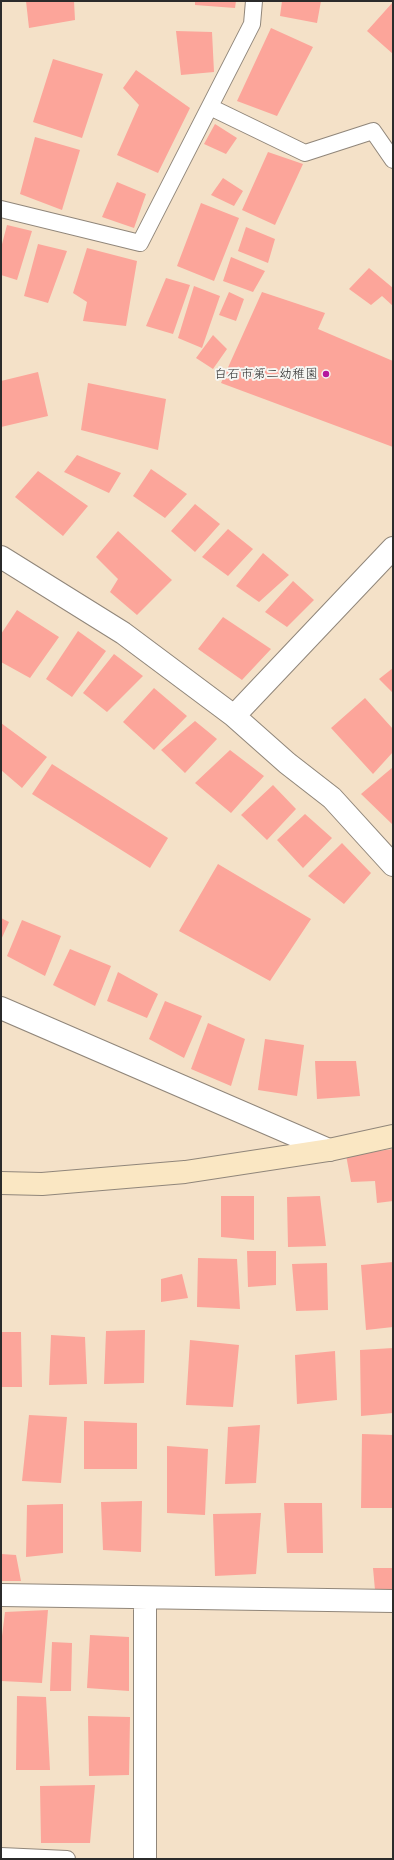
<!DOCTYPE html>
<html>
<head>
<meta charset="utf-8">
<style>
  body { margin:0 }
  #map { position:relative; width:394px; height:1860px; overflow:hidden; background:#f4e1c8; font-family:"Comic Neue",sans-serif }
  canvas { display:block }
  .frame { position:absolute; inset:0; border:2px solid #2b2b2b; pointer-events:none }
</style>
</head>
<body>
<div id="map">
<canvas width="394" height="1860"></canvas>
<div class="frame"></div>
</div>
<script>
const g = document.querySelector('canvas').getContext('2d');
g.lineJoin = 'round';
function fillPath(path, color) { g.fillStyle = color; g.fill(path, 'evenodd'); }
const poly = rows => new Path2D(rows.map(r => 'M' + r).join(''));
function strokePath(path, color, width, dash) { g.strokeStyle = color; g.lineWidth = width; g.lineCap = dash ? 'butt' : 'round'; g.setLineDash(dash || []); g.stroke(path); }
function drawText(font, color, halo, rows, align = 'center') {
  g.font = font + ' "Comic Neue","Klee One",sans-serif'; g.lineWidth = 4; g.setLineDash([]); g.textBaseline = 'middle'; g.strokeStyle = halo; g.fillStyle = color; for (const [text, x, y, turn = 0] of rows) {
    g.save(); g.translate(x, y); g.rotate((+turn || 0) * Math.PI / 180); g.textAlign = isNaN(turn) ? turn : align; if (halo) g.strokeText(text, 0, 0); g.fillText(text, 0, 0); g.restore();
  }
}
const building = poly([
  [26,1,74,1,75,20,29,28],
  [195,1,236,1,235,8,195,5],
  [282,1,321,1,317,23,280,16],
  [393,2,393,54,367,31],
  [271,28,313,47,277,116,237,101],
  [176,31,212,32,214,72,181,75],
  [53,59,103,74,82,138,33,122],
  [136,70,190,108,158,173,117,155,139,105,123,88],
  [215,124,237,138,226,154,204,144],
  [35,137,80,150,62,210,20,194],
  [268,152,303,164,275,225,242,210],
  [223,178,243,191,234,206,211,195],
  [117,182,146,194,134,228,102,217],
  [201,203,239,218,214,281,177,266],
  [7,225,32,231,17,280,1,275,1,248],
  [246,227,275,239,268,263,238,251],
  [38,244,67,251,48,303,24,296],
  [87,248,137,261,126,326,83,321,87,302,73,293],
  [231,257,265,271,253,292,223,281],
  [369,268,393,288,393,306,382,296,371,305,349,289],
  [166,278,190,285,173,334,146,326],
  [194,286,220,296,202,348,178,338],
  [229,292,244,299,236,321,219,315],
  [262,292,325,313,318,329,393,361,393,447,221,383],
  [213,335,227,349,213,369,196,358],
  [38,372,48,416,1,427,1,381],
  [88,383,166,399,158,450,81,430],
  [77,455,121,473,109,493,64,472],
  [151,469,187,494,165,518,133,496],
  [38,471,88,506,63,536,15,497],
  [195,504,220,524,195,552,171,531],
  [228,529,253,549,228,576,202,557],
  [118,531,172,580,137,615,110,592,118,579,96,557],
  [263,553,289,575,259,602,236,586],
  [293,581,314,600,287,627,265,612],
  [17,610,59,637,30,678,1,662,1,634],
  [223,617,271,649,242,680,198,649],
  [78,631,106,651,72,697,46,679],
  [114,654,143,676,107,712,83,693],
  [393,668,393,693,379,679],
  [154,688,187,716,154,750,123,722],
  [365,698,393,729,393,752,373,774,331,728],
  [195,721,217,739,185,773,161,750],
  [1,723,47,757,22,788,1,770],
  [230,750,264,776,231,813,195,783],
  [52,764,168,838,150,868,32,794],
  [393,767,393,825,361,794],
  [273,785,296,809,267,840,241,815],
  [305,814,332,838,303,868,277,840],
  [342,843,371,873,344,904,308,876],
  [218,864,311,919,270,981,179,931],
  [1,918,9,922,1,940],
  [22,920,61,936,45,976,7,956],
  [70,949,111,966,95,1006,53,985],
  [118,972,158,994,147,1018,107,1001],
  [165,1001,202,1016,184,1058,149,1039],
  [208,1023,245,1039,231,1086,191,1069],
  [265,1039,304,1045,297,1096,258,1090],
  [315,1061,356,1061,360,1096,317,1099],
  [393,1149,393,1201,377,1203,375,1181,351,1182,346,1155],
  [221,1196,254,1196,254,1240,221,1237],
  [320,1196,326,1246,288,1247,287,1197],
  [247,1251,276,1251,276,1285,248,1287],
  [198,1258,237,1259,240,1309,197,1307],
  [393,1262,393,1327,366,1330,361,1265],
  [327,1263,328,1310,296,1311,292,1264],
  [182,1274,188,1298,161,1302,161,1279],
  [145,1330,144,1383,104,1384,106,1331],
  [1,1332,21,1332,22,1387,1,1387],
  [51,1335,85,1337,87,1384,49,1385],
  [190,1340,239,1345,233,1407,186,1405],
  [393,1348,393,1413,361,1416,360,1350],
  [335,1351,337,1400,297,1404,295,1355],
  [29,1415,67,1417,61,1483,22,1481],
  [84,1421,137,1423,137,1469,84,1469],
  [260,1425,256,1483,225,1484,228,1427],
  [362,1434,393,1435,393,1508,361,1508],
  [167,1446,208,1449,205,1515,167,1513],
  [142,1501,141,1552,103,1550,101,1502],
  [284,1503,322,1503,323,1553,287,1553],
  [63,1504,63,1553,26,1557,27,1505],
  [261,1513,256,1574,215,1576,213,1514],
  [1,1554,16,1555,21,1581,1,1581],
  [373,1568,393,1568,393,1590,375,1590],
  [48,1610,42,1683,1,1681,1,1644,5,1612],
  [90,1635,129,1637,129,1691,87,1688],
  [52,1642,72,1643,71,1691,50,1691],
  [17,1696,46,1697,50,1770,16,1770],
  [88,1716,130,1717,129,1775,89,1776],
  [95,1785,90,1843,41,1843,40,1786]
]);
const lane = poly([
  [210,107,305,153,373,131,393,160],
  [1,209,140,243,252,24,254,1],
  [1,1856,67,1859]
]);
const street = poly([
  [1,557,123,633,234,716,287,763,332,798,393,865],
  [234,716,393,548],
  [1,1008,329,1150],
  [1,1595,393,1601],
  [145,1859,145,1598]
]);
const secondary = poly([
  [1,1183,42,1184,185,1172,329,1150,393,1136]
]);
const markers = [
  [326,374,4,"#b5179e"]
];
const poiNames = [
  ["白石市第二幼稚園",318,374]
];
fillPath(building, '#fca59a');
strokePath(lane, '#90867a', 18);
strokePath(street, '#90867a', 24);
strokePath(secondary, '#90867a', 24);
strokePath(lane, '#fff', 16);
strokePath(street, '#fff', 22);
strokePath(secondary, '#fae7c3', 22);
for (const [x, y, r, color] of markers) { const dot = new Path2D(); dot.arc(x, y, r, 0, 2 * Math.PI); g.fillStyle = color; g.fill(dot); strokePath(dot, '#f6f6f2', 1.5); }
drawText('13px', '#2b2b2b', '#f6f6f2', poiNames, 'right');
</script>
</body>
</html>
